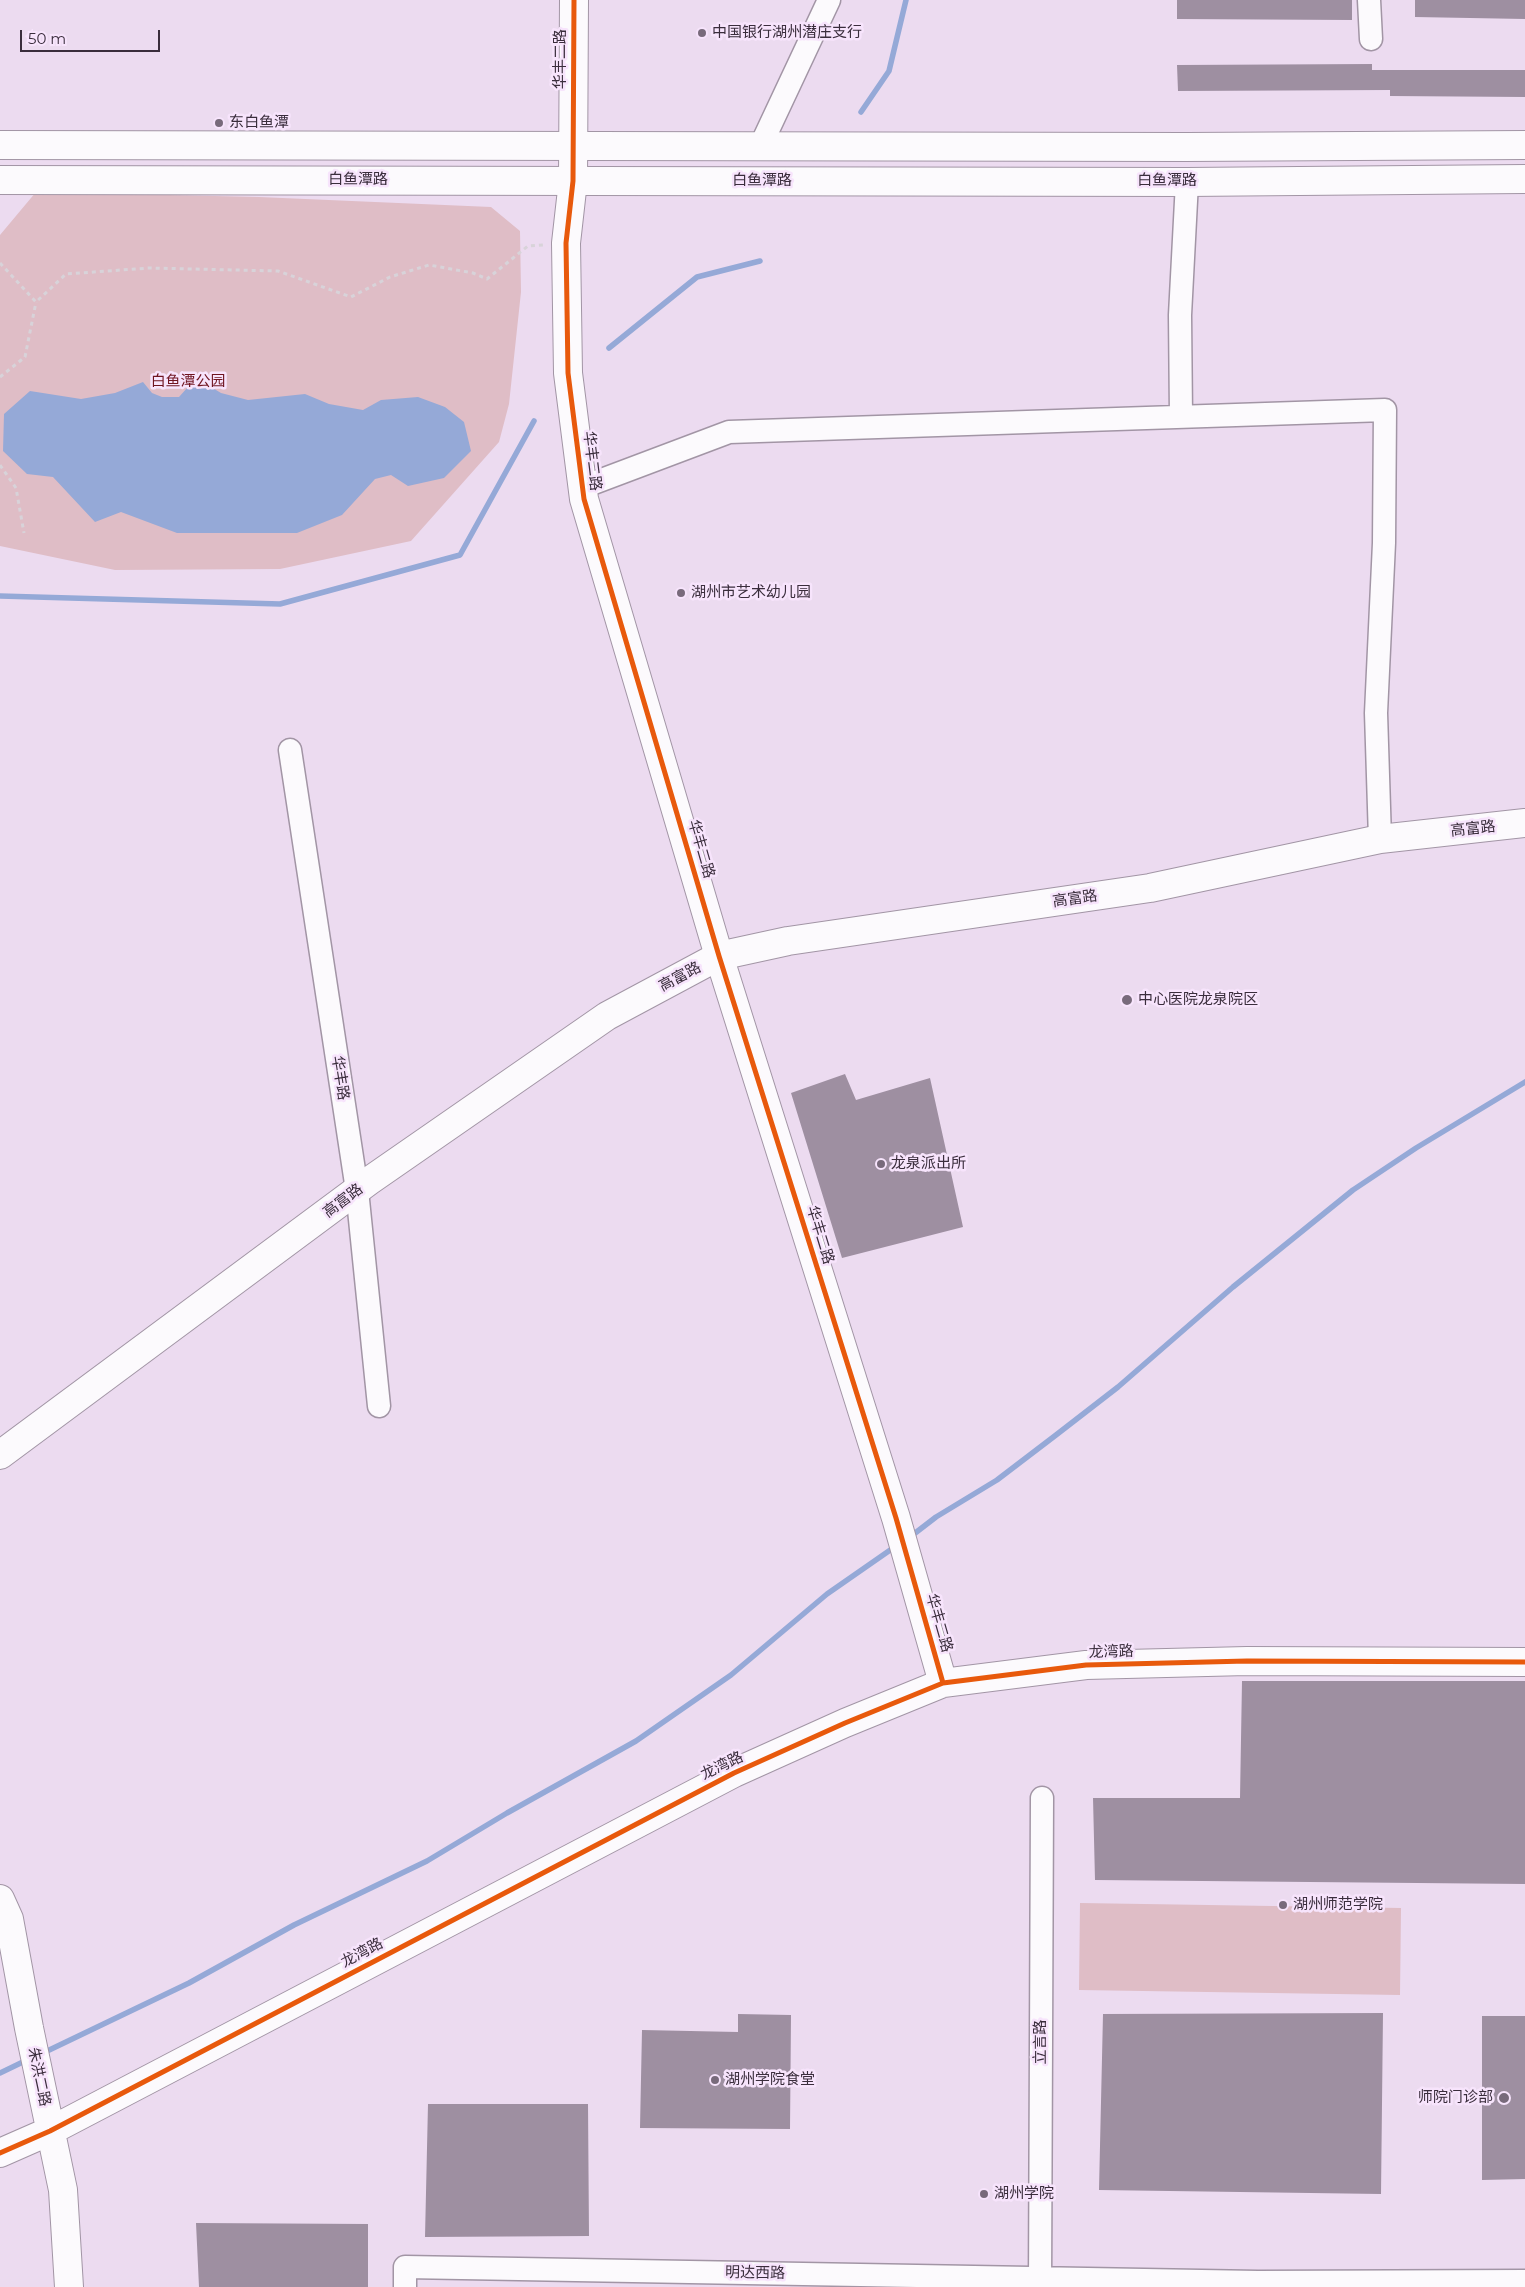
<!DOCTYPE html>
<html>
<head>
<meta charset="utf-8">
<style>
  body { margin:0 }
  #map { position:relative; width:1525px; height:2287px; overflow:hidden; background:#ecdbf0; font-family:Montserrat,sans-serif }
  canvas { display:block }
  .scale { position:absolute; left:20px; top:30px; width:140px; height:22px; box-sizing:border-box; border:2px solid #3a2d3c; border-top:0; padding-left:6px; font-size:15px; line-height:18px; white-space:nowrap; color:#3a2d3c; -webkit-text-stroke:4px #f7e4fc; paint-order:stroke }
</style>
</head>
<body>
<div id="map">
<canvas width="1525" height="2287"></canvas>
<div class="scale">50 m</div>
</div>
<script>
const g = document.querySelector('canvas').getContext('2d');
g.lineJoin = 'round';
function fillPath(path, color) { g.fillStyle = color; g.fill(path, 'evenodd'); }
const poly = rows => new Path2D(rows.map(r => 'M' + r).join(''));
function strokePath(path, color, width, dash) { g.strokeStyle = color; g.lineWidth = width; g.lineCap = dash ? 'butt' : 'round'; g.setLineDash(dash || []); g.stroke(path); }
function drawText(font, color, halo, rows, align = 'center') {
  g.font = font + ' Montserrat,"Noto Sans SC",sans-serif'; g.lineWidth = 5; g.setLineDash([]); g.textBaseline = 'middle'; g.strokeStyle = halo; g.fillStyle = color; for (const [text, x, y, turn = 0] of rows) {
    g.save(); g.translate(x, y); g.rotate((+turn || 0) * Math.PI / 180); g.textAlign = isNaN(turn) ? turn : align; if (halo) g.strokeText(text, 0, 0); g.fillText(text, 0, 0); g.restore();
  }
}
const green = poly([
  [36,192,259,197,491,207,520,231,521,292,509,404,499,442,411,541,280,569,115,570,0,546,0,235],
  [1080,1903,1401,1908,1400,1995,1079,1990]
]);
const water = poly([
  [196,378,221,393,248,400,305,394,329,404,363,410,381,400,418,397,445,407,464,422,471,451,444,478,408,486,391,475,375,479,342,515,297,533,177,533,121,512,95,522,53,477,27,474,3,451,4,414,30,391,81,399,115,393,143,382,152,393,162,397,179,397]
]);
const stream = poly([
  [861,112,889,71,906,0],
  [609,348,697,277,760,261],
  [0,596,280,604,460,555,534,421],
  [910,1537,936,1517,997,1480,1056,1435,1118,1387,1233,1287,1353,1190,1416,1148,1525,1082],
  [43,2053,189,1983,294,1925,427,1861,507,1813,636,1741,731,1675,827,1594,896,1546],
  [0,2073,27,2060]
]);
const building = poly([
  [1177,0,1352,0,1352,20,1177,19],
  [1415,0,1525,0,1525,19,1415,17],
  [1372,64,1372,70,1525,70,1525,97,1390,96,1390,90,1178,91,1177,65],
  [845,1074,856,1100,930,1078,963,1227,842,1258,791,1093],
  [1242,1681,1525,1681,1525,1884,1095,1880,1093,1798,1240,1798],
  [1383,2013,1381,2194,1099,2190,1103,2014],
  [738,2014,791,2015,790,2129,640,2128,642,2030,738,2032],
  [1482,2016,1525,2016,1525,2179,1482,2180],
  [428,2104,588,2104,589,2236,425,2237],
  [196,2223,368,2224,368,2287,199,2287]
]);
const path = poly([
  [0,263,36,302,66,274,149,268,278,271,351,297,390,277,429,265,473,273,487,279,528,246,543,245],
  [0,377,25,357,36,302],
  [0,465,16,488,24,533]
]);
const minor = poly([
  [1369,0,1371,39],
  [760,147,829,0],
  [1181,416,1180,315,1187,182],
  [583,487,729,432,1385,410,1384,543,1376,713,1380,839],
  [290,750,357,1190,379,1406],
  [405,2287,405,2267,1258,2282,1525,2281],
  [1040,2287,1042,1798]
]);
const tertiary = poly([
  [574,0,573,181,566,243,568,373,584,499,719,956,896,1518,943,1683],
  [0,1899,9,1919,29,2028,63,2190,69,2287],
  [0,2153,50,2131,734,1773,845,1723,943,1683,1086,1665,1247,1661,1525,1662]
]);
const secondary = poly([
  [0,145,1187,147,1525,145],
  [0,180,1187,182,1525,179],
  [0,1455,369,1181,607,1016,719,956,788,941,1150,888,1380,839,1525,823]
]);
const cycleway = poly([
  [574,0,573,181,566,243,568,373,584,499,719,956,896,1518,943,1683],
  [0,2153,50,2131,734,1773,845,1723,943,1683,1086,1665,1247,1661,1525,1662]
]);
const markers = [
  [702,33,5,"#786a7b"],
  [219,123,5,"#786a7b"],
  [681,593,5,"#786a7b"],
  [1127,1000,6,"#786a7b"],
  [881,1164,5,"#786a7b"],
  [1283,1905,5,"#786a7b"],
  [715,2080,5,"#786a7b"],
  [1504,2098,6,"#786a7b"],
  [984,2194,5,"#786a7b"]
];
const poiNames = [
  ["中国银行湖州潜庄支行",712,33],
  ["东白鱼潭",229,123],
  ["湖州市艺术幼儿园",691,593],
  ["中心医院龙泉院区",1138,1000],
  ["龙泉派出所",891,1164],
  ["湖州师范学院",1293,1905],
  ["湖州学院食堂",725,2080],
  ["师院门诊部",1493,2098,"right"],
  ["湖州学院",994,2194]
];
const streetNames = [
  ["华丰二路",561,59,-90],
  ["白鱼潭路",358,180],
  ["白鱼潭路",762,181],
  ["白鱼潭路",1167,181],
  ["华丰二路",592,461,83],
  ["高富路",1473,829,-6],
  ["华丰二路",701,849,74],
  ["高富路",1075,899,-8],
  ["高富路",680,977,-28],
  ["华丰路",340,1078,81],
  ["高富路",343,1201,-37],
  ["华丰二路",820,1235,73],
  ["华丰二路",939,1623,74],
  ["龙湾路",1111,1652,-2],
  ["龙湾路",722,1766,-26],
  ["龙湾路",362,1953,-28],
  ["立言路",1041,2042,-90],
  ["朱洪二路",39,2077,78],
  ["明达西路",755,2273,1]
];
const parkNames = [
  ["白鱼潭公园",188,382]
];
fillPath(green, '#dfbdc6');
fillPath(water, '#95a9d7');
strokePath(stream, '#95a9d7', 5.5);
fillPath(building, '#9e8fa1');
strokePath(minor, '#a295a5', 25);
strokePath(tertiary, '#a295a5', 30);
strokePath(secondary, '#a295a5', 30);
strokePath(path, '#d8d3d9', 3, [4, 4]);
strokePath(minor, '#fcfafd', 22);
strokePath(tertiary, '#fcfafd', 28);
strokePath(secondary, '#fcfafd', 28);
strokePath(cycleway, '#e8590c', 5);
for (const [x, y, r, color] of markers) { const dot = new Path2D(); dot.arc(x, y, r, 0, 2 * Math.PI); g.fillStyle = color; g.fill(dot); strokePath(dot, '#f7e4fc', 2); }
drawText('15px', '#3a2d3c', '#f7e4fc', poiNames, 'left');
drawText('15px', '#3a2d3c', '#f7e4fc', streetNames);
drawText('15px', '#6f1420', '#f7e4fc', parkNames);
</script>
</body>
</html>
